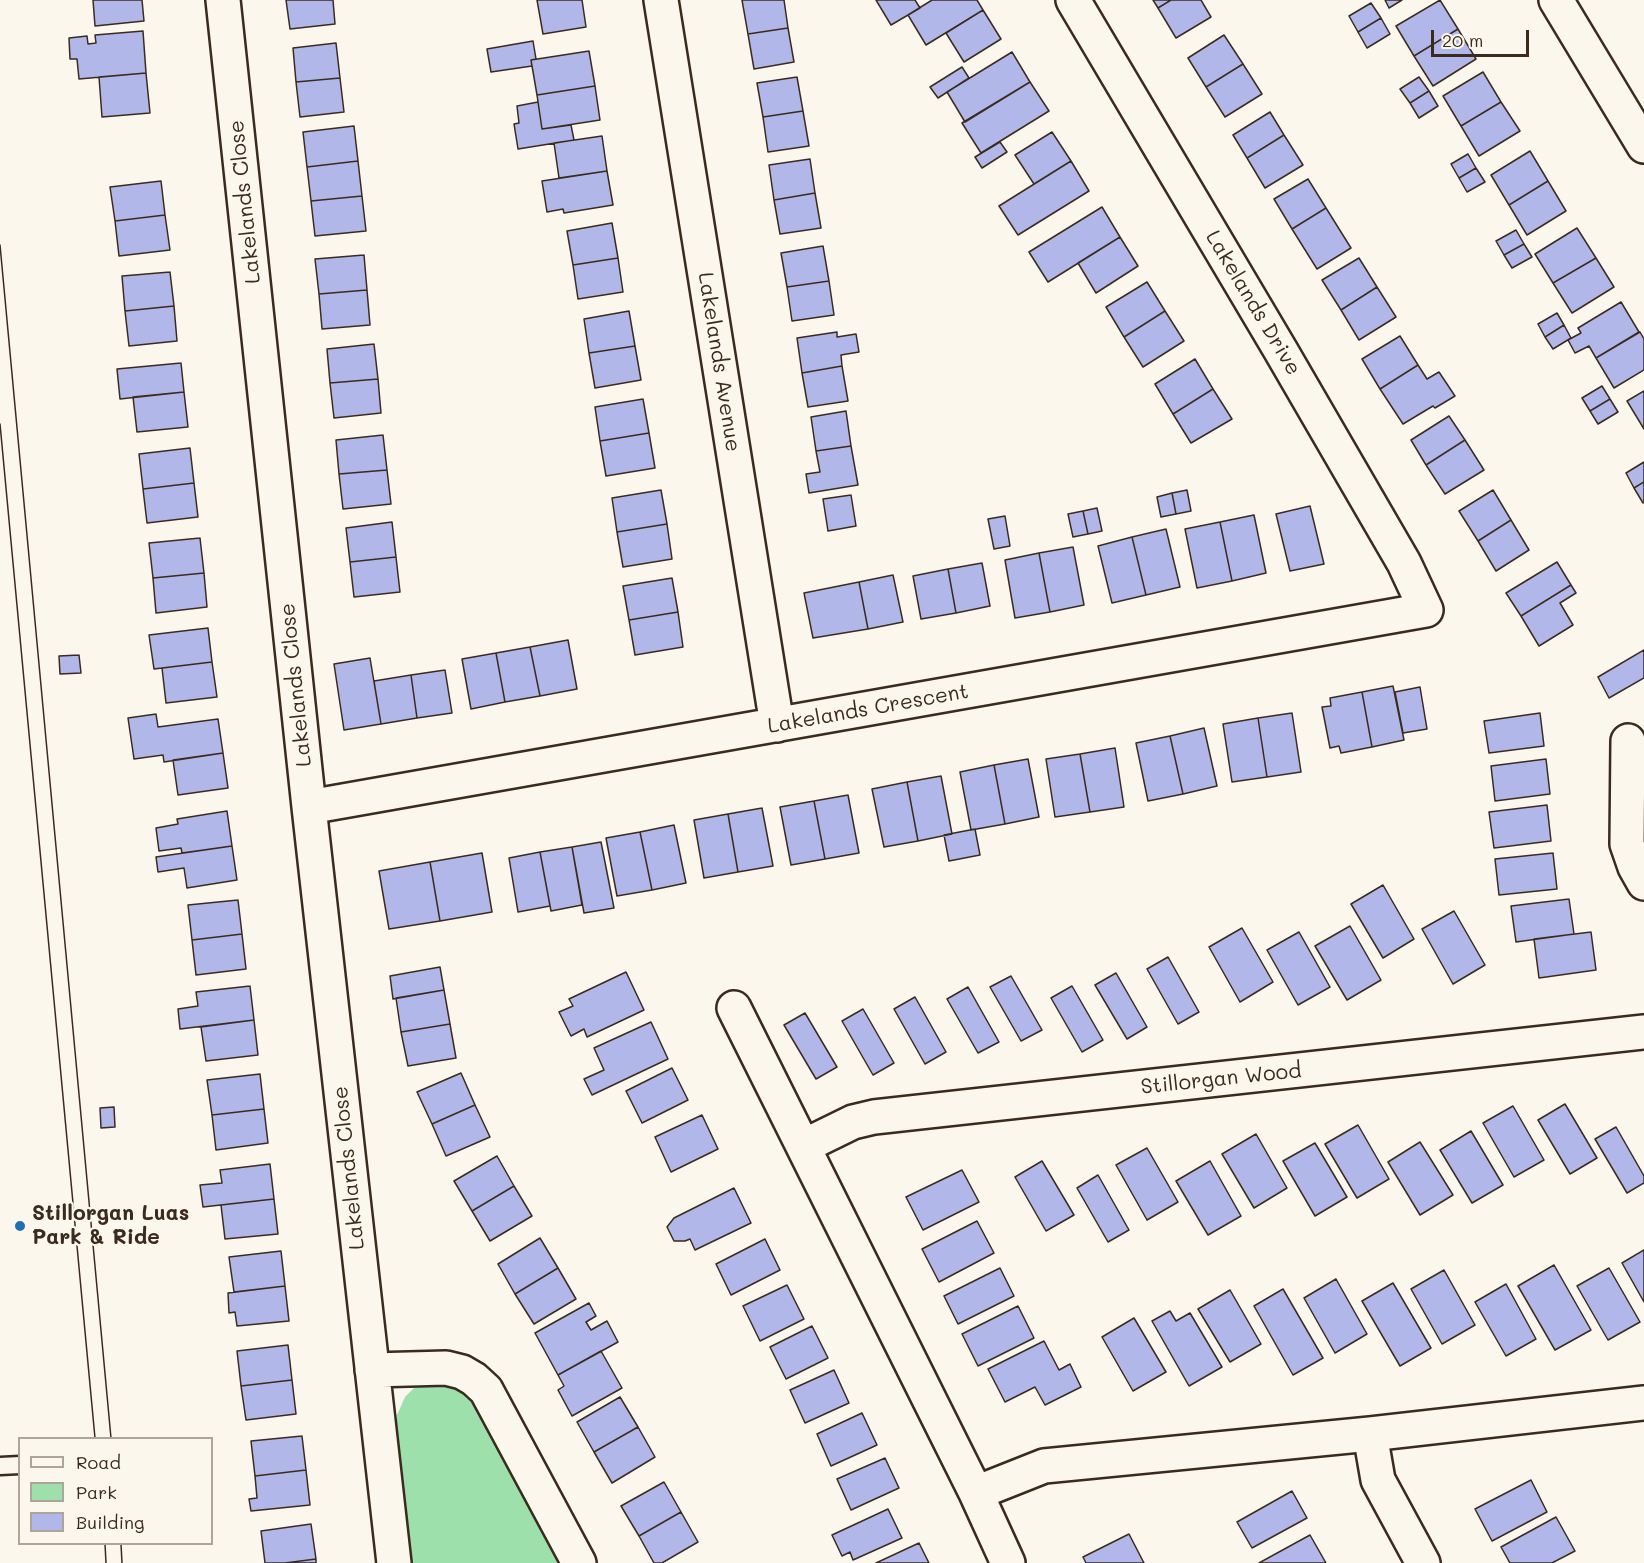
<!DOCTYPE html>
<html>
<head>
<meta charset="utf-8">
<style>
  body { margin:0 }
  #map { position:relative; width:1644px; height:1563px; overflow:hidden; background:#fbf7ec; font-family:Mali,sans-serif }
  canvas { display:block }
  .legend { position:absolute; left:18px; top:1437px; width:195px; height:108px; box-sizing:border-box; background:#fbf7ec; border:2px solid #aea59a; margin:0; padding:8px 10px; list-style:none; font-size:18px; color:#3b2a1e }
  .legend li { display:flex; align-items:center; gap:12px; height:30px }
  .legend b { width:30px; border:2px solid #aea59a }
  .scale { position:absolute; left:1431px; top:30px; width:98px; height:27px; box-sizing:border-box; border:3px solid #3b2a1e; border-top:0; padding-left:8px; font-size:18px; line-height:21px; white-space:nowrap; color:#3b2a1e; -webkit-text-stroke:4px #fbf7ec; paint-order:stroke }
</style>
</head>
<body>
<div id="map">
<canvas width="1644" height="1563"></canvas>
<ul class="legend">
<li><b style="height:8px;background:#fbf7ec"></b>Road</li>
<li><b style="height:16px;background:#9de0ac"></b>Park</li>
<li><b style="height:16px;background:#b1b7e8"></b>Building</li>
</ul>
<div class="scale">20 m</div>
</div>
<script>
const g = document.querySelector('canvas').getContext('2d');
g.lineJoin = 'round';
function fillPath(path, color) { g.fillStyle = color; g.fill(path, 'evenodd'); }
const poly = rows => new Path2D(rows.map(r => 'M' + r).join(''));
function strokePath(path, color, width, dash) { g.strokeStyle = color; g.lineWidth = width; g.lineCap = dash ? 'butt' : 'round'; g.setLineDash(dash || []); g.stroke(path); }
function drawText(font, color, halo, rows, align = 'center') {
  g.font = font + ' Mali,sans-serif'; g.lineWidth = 4.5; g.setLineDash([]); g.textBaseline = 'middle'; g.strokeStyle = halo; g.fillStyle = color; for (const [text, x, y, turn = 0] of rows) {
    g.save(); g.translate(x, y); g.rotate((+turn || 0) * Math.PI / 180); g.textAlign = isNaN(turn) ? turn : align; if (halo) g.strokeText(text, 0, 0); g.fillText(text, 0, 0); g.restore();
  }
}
const green = poly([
  [440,1379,467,1389,563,1563,409,1563,395,1427,397,1415,405,1397,415,1387]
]);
const building = poly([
  [93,0,142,0,144,21,95,26,93,0],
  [286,0,333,0,335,24,290,29,286,0],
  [537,0,582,0,586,27,543,34,537,0],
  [742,0,784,0,788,28,748,34,742,0],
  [876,0,915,0,920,8,891,25,876,0],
  [932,0,977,0,983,10,926,45,908,15,932,0],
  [1153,0,1171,0,1158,8,1153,0],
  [1171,0,1201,0,1211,17,1176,38,1158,8,1171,0],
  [1385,0,1402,0,1389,8,1385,0],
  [1440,0,1458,29,1414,56,1396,26,1440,0],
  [1371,3,1381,18,1358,32,1349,16,1371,3],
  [983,10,1001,39,964,62,946,33,983,10],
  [1381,18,1390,34,1367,48,1358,32,1381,18],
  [788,28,794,62,754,69,748,34,788,28],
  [1458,29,1476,59,1433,86,1414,56,1458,29],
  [143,31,146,73,79,79,77,59,70,59,69,38,87,36,88,44,96,43,95,35,143,31],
  [1224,35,1243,64,1206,87,1188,58,1224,35],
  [533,41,536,59,531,60,532,66,491,72,487,49,533,41],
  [336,43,340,78,296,82,293,48,336,43],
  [589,51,595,86,537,95,531,60,589,51],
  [1012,52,1030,82,965,122,947,92,1012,52],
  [1243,64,1262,94,1225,117,1206,87,1243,64],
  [962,67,969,78,938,98,930,87,962,67],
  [1483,72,1501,102,1461,126,1443,96,1483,72],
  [146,73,150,113,102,117,99,77,146,73],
  [797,77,803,111,763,117,757,83,797,77],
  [1419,77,1429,91,1410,103,1400,89,1419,77],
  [340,78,344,112,300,117,296,82,340,78],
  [1030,82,1049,111,981,153,962,123,1030,82],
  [595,86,600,120,542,129,537,95,595,86],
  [1429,91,1438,106,1419,118,1410,103,1429,91],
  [538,102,542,129,571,125,574,140,518,149,514,124,519,123,517,106,538,102],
  [1501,102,1520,131,1479,156,1461,126,1501,102],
  [803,111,809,146,768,152,763,117,803,111],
  [1270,112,1284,135,1247,158,1233,135,1270,112],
  [354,126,358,161,307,167,303,132,354,126],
  [1052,132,1071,161,1034,184,1015,155,1052,132],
  [1284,135,1303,165,1265,188,1247,158,1284,135],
  [602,136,607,171,559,178,554,143,602,136],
  [1000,142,1007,152,982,168,975,157,1000,142],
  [1530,151,1548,181,1509,205,1491,175,1530,151],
  [1468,154,1476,168,1459,178,1451,164,1468,154],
  [810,159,815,193,774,200,769,165,810,159],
  [358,161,362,196,311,201,307,167,358,161],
  [1071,161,1089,191,1018,235,999,206,1071,161],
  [1476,168,1485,182,1467,192,1459,178,1476,168],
  [607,171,613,205,564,213,563,209,547,212,542,181,607,171],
  [1308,179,1326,208,1292,229,1274,199,1308,179],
  [161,181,165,215,115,221,110,187,161,181],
  [1548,181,1566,211,1527,235,1509,205,1548,181],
  [815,193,821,228,780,234,774,200,815,193],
  [362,196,366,231,315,236,311,201,362,196],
  [1102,207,1120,237,1048,282,1029,252,1102,207],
  [1326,208,1351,248,1317,269,1292,229,1326,208],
  [165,215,170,250,119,256,115,221,165,215],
  [612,223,618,258,573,265,567,231,612,223],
  [1577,228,1596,258,1553,283,1535,254,1577,228],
  [1516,230,1524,244,1504,255,1496,241,1516,230],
  [1120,237,1138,266,1096,293,1078,263,1120,237],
  [1524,244,1532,257,1512,268,1504,255,1524,244],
  [823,246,829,281,787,287,781,253,823,246],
  [364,255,367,290,319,294,315,259,364,255],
  [618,258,623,292,578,299,573,265,618,258],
  [1359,258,1377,287,1341,310,1322,280,1359,258],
  [1596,258,1614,287,1572,313,1553,283,1596,258],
  [170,272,174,306,125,311,122,276,170,272],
  [829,281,834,315,792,321,787,287,829,281],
  [1147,282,1165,311,1124,337,1106,307,1147,282],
  [1377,287,1396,317,1359,340,1341,310,1377,287],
  [367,290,370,325,322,329,319,294,367,290],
  [1621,302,1639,332,1596,358,1589,346,1575,353,1568,340,1581,333,1578,328,1621,302],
  [174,306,177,341,129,346,125,311,174,306],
  [629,311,635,346,589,353,584,319,629,311],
  [1165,311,1184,341,1143,367,1124,337,1165,311],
  [1557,313,1564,325,1545,337,1538,324,1557,313],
  [1564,325,1571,338,1553,349,1545,337,1564,325],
  [837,332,837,337,856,334,859,352,841,355,842,366,802,373,797,338,837,332],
  [1640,332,1644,339,1644,370,1614,388,1596,358,1640,332],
  [1400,336,1418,365,1380,389,1362,359,1400,336],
  [374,344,378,379,330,383,327,349,374,344],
  [635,346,641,380,595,388,589,353,635,346],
  [1195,359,1213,389,1173,414,1155,384,1195,359],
  [181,363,184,392,120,399,117,369,181,363],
  [1418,365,1427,379,1439,372,1455,396,1435,408,1433,406,1403,424,1380,389,1418,365],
  [842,366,848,401,808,407,802,373,842,366],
  [378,379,381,413,334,418,330,383,378,379],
  [1602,386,1610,399,1590,411,1582,398,1602,386],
  [1213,389,1232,419,1191,443,1173,414,1213,389],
  [1644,391,1644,429,1627,401,1644,391],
  [184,392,188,427,137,432,133,397,184,392],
  [643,399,649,433,600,441,595,407,643,399],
  [1610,399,1618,412,1598,424,1590,411,1610,399],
  [846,411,851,446,816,451,811,417,846,411],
  [1449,416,1465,440,1426,465,1411,440,1449,416],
  [649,433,655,468,606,476,600,441,649,433],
  [383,435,387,470,339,474,336,440,383,435],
  [1465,440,1484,470,1445,494,1426,465,1465,440],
  [851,446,858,485,809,493,806,474,820,472,816,451,851,446],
  [190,448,194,483,143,489,139,454,190,448],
  [1644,462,1644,482,1634,488,1626,473,1644,462],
  [387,470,391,504,343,509,339,474,387,470],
  [1644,482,1644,502,1643,503,1634,488,1644,482],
  [194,483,198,517,147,523,143,489,194,483],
  [661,490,667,524,617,532,612,498,661,490],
  [1187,490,1191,511,1176,514,1172,493,1187,490],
  [1493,490,1511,520,1478,541,1459,511,1493,490],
  [1172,493,1176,514,1161,517,1157,497,1172,493],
  [851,495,856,526,828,531,823,499,851,495],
  [1310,506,1324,564,1290,571,1276,514,1310,506],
  [1097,508,1102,531,1088,534,1083,511,1097,508],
  [1083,511,1088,534,1073,537,1068,514,1083,511],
  [1254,515,1266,573,1232,581,1220,522,1254,515],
  [1005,516,1010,546,994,549,988,519,1005,516],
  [1511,520,1529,550,1496,571,1478,541,1511,520],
  [392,522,396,557,350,562,346,528,392,522],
  [1220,522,1232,581,1197,588,1185,529,1220,522],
  [667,524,672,559,623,567,617,532,667,524],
  [1166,529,1180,587,1146,595,1132,537,1166,529],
  [1132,537,1146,595,1112,603,1098,546,1132,537],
  [200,538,204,573,153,578,149,543,200,538],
  [1073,547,1084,605,1050,612,1039,553,1073,547],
  [1039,553,1050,612,1015,618,1005,560,1039,553],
  [396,557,400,592,354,597,350,562,396,557],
  [1557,562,1571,585,1521,616,1506,593,1557,562],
  [982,563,990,606,956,613,948,569,982,563],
  [948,569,956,613,921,619,913,576,948,569],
  [204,573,207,607,156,613,153,578,204,573],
  [893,575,903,622,868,629,859,582,893,575],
  [672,578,678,612,629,620,623,586,672,578],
  [859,582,868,629,813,638,804,593,859,582],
  [1571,585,1576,593,1560,603,1573,625,1539,646,1521,616,1571,585],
  [678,612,683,647,635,655,629,620,678,612],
  [208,628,212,662,154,669,149,635,208,628],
  [568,640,577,689,540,696,530,647,568,640],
  [530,647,540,696,505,702,496,653,530,647],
  [1644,650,1644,678,1609,698,1598,677,1644,650],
  [496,653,505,702,471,709,462,659,496,653],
  [79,655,81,673,60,674,59,656,79,655],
  [370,658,381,724,344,730,334,664,370,658],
  [212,662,217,697,166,703,162,668,212,662],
  [445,670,452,713,417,718,411,675,445,670],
  [411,675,417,718,381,724,374,681,411,675],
  [1393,686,1404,740,1372,747,1362,692,1393,686],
  [1420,687,1427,729,1403,733,1395,692,1420,687],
  [1362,692,1372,747,1341,753,1339,746,1330,748,1322,707,1331,706,1330,698,1362,692],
  [1292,713,1301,772,1267,777,1258,718,1292,713],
  [1540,713,1544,746,1489,753,1484,721,1540,713],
  [156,714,158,727,218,719,223,753,164,762,163,755,134,759,128,718,156,714],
  [1258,718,1267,777,1232,782,1223,724,1258,718],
  [1204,728,1217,786,1183,794,1170,736,1204,728],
  [1170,736,1183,794,1148,801,1136,743,1170,736],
  [1115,748,1124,807,1090,812,1080,754,1115,748],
  [223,753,228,788,178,795,173,760,223,753],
  [1080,754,1090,812,1055,817,1046,759,1080,754],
  [1028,759,1039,817,1005,824,994,765,1028,759],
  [1546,759,1550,794,1495,801,1491,766,1546,759],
  [994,765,1005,824,971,830,960,772,994,765],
  [941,776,952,834,918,841,907,782,941,776],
  [907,782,918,841,884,847,872,789,907,782],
  [848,795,859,853,825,859,814,801,848,795],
  [814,801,825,859,791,865,780,807,814,801],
  [1547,805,1551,841,1494,848,1489,812,1547,805],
  [762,808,773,866,738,872,728,814,762,808],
  [227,811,232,846,182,853,181,848,159,851,156,828,178,824,177,819,227,811],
  [728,814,738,872,704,878,694,820,728,814],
  [674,825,686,883,652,890,640,832,674,825],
  [975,829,980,855,949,861,944,835,975,829],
  [640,832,652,890,617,896,606,838,640,832],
  [601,842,614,908,584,913,572,847,601,842],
  [232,846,237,880,187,888,184,868,158,872,156,857,232,846],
  [572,847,582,905,551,911,540,852,572,847],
  [540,852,550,906,518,912,509,858,540,852],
  [482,853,492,912,440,921,430,862,482,853],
  [1553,853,1557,889,1499,895,1495,859,1553,853],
  [430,862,440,921,389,929,379,871,430,862],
  [1383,885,1414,939,1383,958,1351,904,1383,885],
  [1569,899,1574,934,1516,942,1511,906,1569,899],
  [238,900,242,934,192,940,188,905,238,900],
  [1454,911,1485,965,1453,984,1422,929,1454,911],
  [1350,926,1381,980,1347,1000,1315,946,1350,926],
  [1242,928,1273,982,1240,1002,1209,947,1242,928],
  [1299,932,1330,987,1298,1005,1267,950,1299,932],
  [1591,932,1596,970,1539,978,1534,939,1591,932],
  [242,934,246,969,196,975,192,940,242,934],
  [1168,957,1199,1012,1178,1024,1147,969,1168,957],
  [440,967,444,990,393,999,390,976,440,967],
  [626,972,644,1010,587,1037,584,1029,571,1036,559,1012,573,1006,569,999,626,972],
  [1116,973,1147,1027,1127,1039,1095,985,1116,973],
  [1011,976,1042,1030,1021,1041,990,987,1011,976],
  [250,986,254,1020,180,1029,178,1009,198,1006,196,992,250,986],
  [1072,986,1103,1040,1082,1052,1051,998,1072,986],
  [968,987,999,1042,978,1053,947,999,968,987],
  [444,990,450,1024,401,1032,396,998,444,990],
  [915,997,946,1052,925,1064,894,1009,915,997],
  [863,1009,894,1063,873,1075,842,1021,863,1009],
  [805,1013,837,1067,816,1079,784,1025,805,1013],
  [254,1020,258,1055,206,1061,201,1027,254,1020],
  [651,1022,668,1059,592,1095,584,1079,604,1070,594,1048,651,1022],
  [450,1024,456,1058,408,1066,401,1032,450,1024],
  [672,1068,688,1100,642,1123,626,1091,672,1068],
  [461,1073,475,1105,432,1124,417,1092,461,1073],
  [260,1074,264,1109,212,1115,207,1080,260,1074],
  [1565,1104,1597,1158,1570,1174,1538,1120,1565,1104],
  [475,1105,490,1137,446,1156,432,1124,475,1105],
  [1513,1106,1544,1160,1514,1177,1483,1123,1513,1106],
  [114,1107,115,1127,101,1128,100,1108,114,1107],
  [264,1109,268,1143,216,1150,212,1115,264,1109],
  [702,1115,718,1149,671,1172,655,1137,702,1115],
  [1358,1125,1389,1179,1357,1198,1325,1144,1358,1125],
  [1616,1127,1644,1176,1644,1183,1627,1193,1595,1139,1616,1127],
  [1471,1131,1503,1185,1472,1203,1440,1150,1471,1131],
  [1256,1134,1287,1188,1254,1208,1222,1154,1256,1134],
  [1420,1142,1453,1195,1420,1215,1388,1162,1420,1142],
  [1315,1143,1347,1197,1315,1216,1283,1161,1315,1143],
  [1147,1148,1178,1202,1147,1220,1116,1165,1147,1148],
  [497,1156,514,1186,472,1211,454,1181,497,1156],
  [1042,1161,1074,1215,1046,1231,1015,1177,1042,1161],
  [1210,1161,1241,1216,1208,1235,1176,1181,1210,1161],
  [270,1164,274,1199,203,1207,200,1185,222,1183,220,1170,270,1164],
  [962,1170,979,1202,923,1230,906,1197,962,1170],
  [1098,1175,1129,1230,1108,1242,1077,1188,1098,1175],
  [514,1186,532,1216,490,1241,472,1211,514,1186],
  [734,1188,751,1223,695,1250,690,1239,685,1241,674,1241,667,1227,674,1218,734,1188],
  [274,1199,278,1234,225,1239,221,1205,274,1199],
  [977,1221,994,1253,939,1282,922,1249,977,1221],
  [540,1238,558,1268,515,1294,498,1264,540,1238],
  [765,1239,780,1270,731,1295,716,1264,765,1239],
  [1644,1250,1644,1302,1622,1263,1644,1250],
  [281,1251,285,1286,234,1292,229,1257,281,1251],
  [1554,1265,1591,1330,1555,1350,1518,1286,1554,1265],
  [558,1268,576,1299,534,1324,515,1294,558,1268],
  [1000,1268,1014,1296,958,1324,944,1296,1000,1268],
  [1609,1268,1640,1322,1608,1340,1577,1286,1609,1268],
  [1444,1270,1475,1325,1442,1344,1411,1289,1444,1270],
  [1336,1279,1367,1334,1335,1353,1304,1298,1336,1279],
  [1393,1283,1431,1348,1400,1366,1362,1301,1393,1283],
  [1506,1284,1536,1339,1506,1356,1475,1302,1506,1284],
  [787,1285,804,1319,760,1341,743,1306,787,1285],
  [285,1286,289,1321,237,1326,235,1312,229,1313,228,1293,285,1286],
  [1283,1289,1323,1358,1293,1375,1254,1306,1283,1289],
  [1230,1290,1261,1344,1230,1362,1198,1309,1230,1290],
  [589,1303,596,1316,586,1322,591,1330,607,1321,618,1342,558,1375,535,1333,589,1303],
  [1018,1306,1034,1338,978,1366,962,1334,1018,1306],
  [1170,1311,1176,1321,1190,1313,1222,1367,1189,1386,1152,1321,1170,1311],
  [1134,1318,1166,1372,1133,1391,1102,1337,1134,1318],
  [812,1326,828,1358,786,1379,770,1347,812,1326],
  [1044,1341,1059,1370,1070,1364,1081,1387,1045,1405,1035,1387,1005,1402,988,1369,1044,1341],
  [288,1345,292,1380,241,1386,237,1351,288,1345],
  [601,1351,622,1388,572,1416,558,1390,564,1386,558,1375,601,1351],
  [834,1370,849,1403,805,1423,790,1390,834,1370],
  [292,1380,296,1414,246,1420,241,1386,292,1380],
  [620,1397,638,1427,594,1452,577,1422,620,1397],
  [862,1413,877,1445,831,1466,817,1434,862,1413],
  [638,1427,655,1457,612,1483,594,1452,638,1427],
  [302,1436,306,1470,255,1476,251,1441,302,1436],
  [885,1458,899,1488,851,1510,837,1479,885,1458],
  [306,1470,310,1505,251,1511,249,1499,257,1498,255,1476,306,1470],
  [1531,1480,1547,1512,1492,1541,1475,1509,1531,1480],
  [664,1482,681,1512,639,1536,621,1506,664,1482],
  [1292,1491,1307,1518,1252,1548,1237,1522,1292,1491],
  [888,1509,902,1538,853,1560,850,1552,842,1556,832,1535,888,1509],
  [681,1512,698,1542,662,1563,654,1563,639,1536,681,1512],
  [1556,1517,1575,1551,1552,1563,1510,1563,1501,1547,1556,1517],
  [311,1524,316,1559,285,1563,265,1563,261,1531,311,1524],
  [1129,1534,1144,1563,1086,1563,1083,1557,1129,1534],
  [1310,1535,1326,1563,1259,1563,1310,1535],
  [919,1543,929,1563,876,1563,919,1543],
  [316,1559,316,1563,285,1563,316,1559]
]);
const service = poly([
  [0,1466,20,1465]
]);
const minor = poly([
  [223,0,309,807,394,1563],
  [661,0,777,725],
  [1628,741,1627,844,1635,867,1644,883],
  [309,807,1426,610,1404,563,1281,351,1073,0],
  [734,1008,976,1493,1008,1563],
  [804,1146,853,1122,874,1117,1644,1032],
  [372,1370,446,1368,462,1372,474,1379,486,1390,579,1563],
  [1370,1434,1378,1480,1423,1563],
  [976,1493,1044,1466,1370,1434,1644,1403]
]);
const tertiary = poly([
  [1556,0,1644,146]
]);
const tram = poly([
  [0,245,111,1438],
  [0,424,95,1438],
  [105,1544,106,1563],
  [121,1544,122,1563]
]);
const markers = [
  [20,1226,6,"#1f6fb2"]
];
const streetNames = [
  ["Lakelands Close",245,202,-96],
  ["Lakelands Drive",1253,303,59],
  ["Lakelands Avenue",719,362,81],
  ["Lakelands Close",296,685,-96],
  ["Lakelands Crescent",868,709,-10],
  ["Stillorgan Wood",1221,1079,-6],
  ["Lakelands Close",349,1168,-96]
];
const poiNames = [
  ["Stillorgan Luas",32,1214],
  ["Park & Ride",32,1238]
];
fillPath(green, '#9de0ac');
fillPath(building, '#b1b7e8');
strokePath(building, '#3b2a1e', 1.5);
strokePath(service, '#3b2a1e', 21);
strokePath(minor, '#3b2a1e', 38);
strokePath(tertiary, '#3b2a1e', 38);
strokePath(service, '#fbf7ec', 16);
strokePath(minor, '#fbf7ec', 33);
strokePath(tertiary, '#fbf7ec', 33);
strokePath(tram, '#3b2a1e', 1.5);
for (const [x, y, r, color] of markers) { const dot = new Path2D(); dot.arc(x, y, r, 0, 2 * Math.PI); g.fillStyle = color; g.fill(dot); strokePath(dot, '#fbf7ec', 2); }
drawText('21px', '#3b2a1e', '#fbf7ec', streetNames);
drawText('bold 21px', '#3b2a1e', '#fbf7ec', poiNames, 'left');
</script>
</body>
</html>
